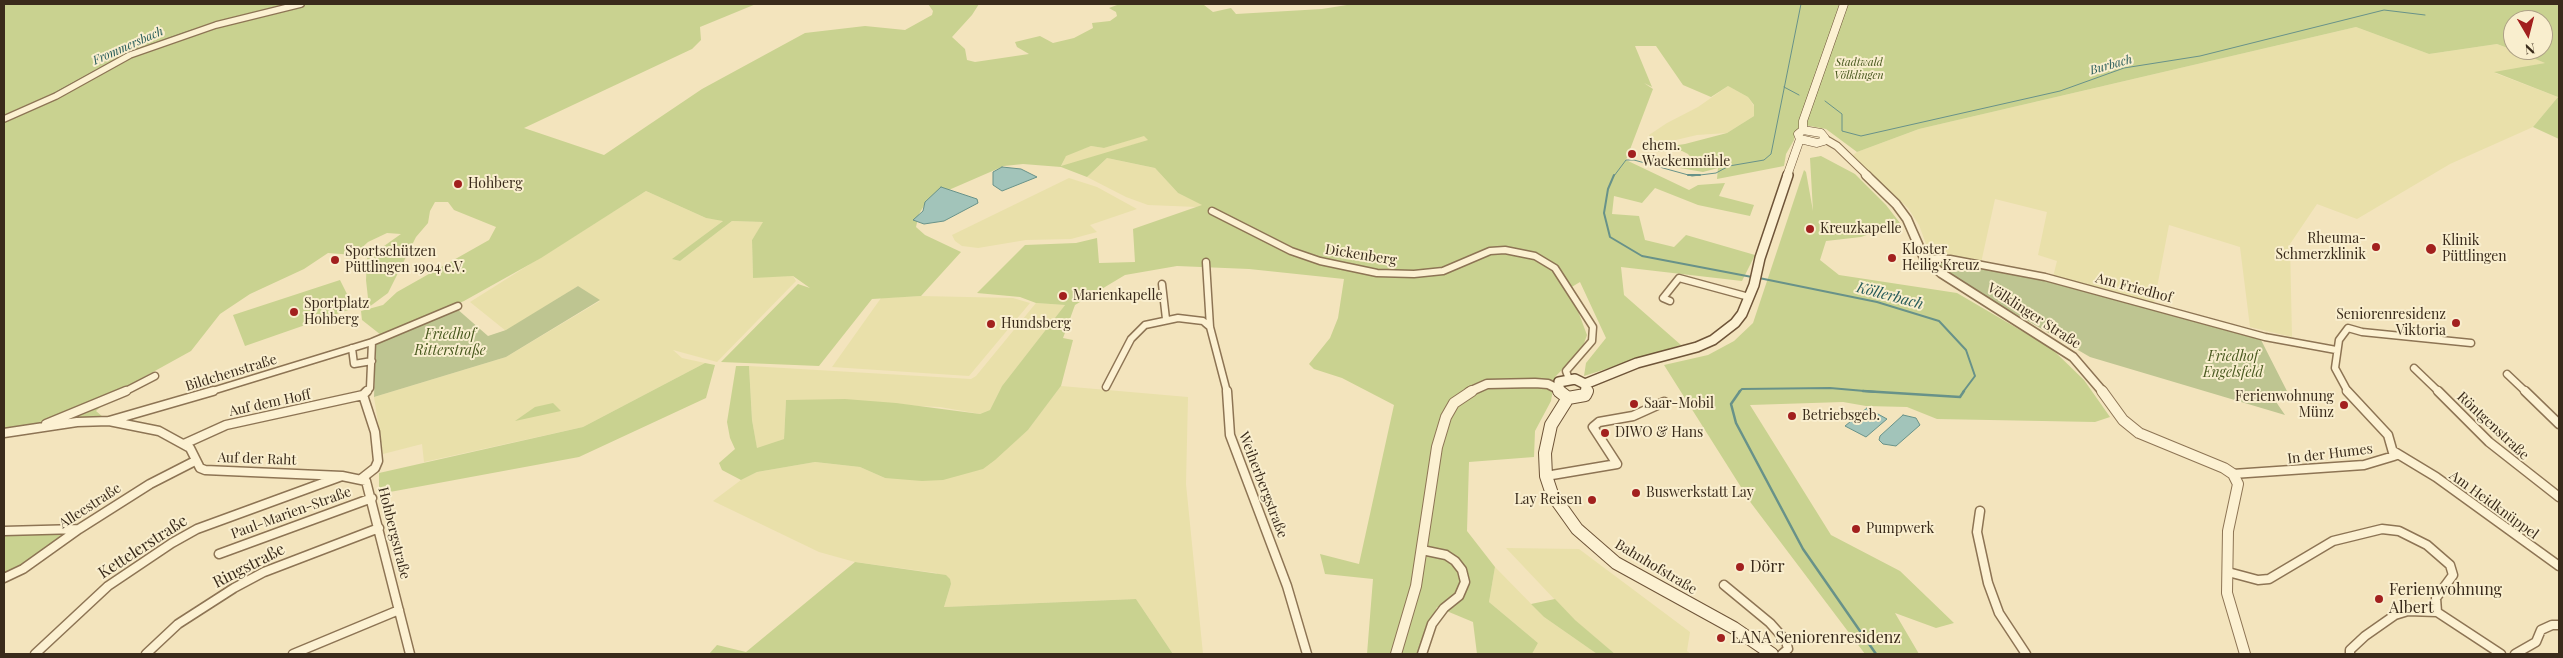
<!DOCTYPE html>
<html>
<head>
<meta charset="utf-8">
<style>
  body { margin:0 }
  #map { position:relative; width:2563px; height:658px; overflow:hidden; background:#f3e4bd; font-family:"Playfair Display",serif }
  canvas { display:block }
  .frame { position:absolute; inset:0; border:5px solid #3a2b1b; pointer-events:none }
  .north { position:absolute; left:2503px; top:10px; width:50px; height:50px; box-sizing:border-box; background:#f9eece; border:1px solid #ada086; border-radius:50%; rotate:172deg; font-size:14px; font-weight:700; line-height:20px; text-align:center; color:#3a2b1b }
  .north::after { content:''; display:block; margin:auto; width:18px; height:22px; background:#a2201e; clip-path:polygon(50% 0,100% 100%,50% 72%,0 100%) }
</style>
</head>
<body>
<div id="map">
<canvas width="2563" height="658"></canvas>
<div class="frame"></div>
<div class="north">N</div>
</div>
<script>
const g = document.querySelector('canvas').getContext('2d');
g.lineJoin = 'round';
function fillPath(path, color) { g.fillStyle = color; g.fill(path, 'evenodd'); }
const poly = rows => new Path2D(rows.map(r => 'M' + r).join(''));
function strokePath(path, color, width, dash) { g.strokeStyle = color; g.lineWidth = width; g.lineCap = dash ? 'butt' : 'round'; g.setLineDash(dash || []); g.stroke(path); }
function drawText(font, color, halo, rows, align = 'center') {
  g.font = font + ' "Playfair Display",serif'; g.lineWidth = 4; g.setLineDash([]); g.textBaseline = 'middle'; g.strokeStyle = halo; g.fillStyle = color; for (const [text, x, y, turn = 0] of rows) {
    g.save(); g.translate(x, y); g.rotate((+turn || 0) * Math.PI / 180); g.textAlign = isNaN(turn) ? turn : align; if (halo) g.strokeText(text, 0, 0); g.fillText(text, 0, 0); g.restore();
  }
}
const farmland = poly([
  [2356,27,2429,54,2497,44,2546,63,2495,73,2558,97,2533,127,2450,164,2357,219,2317,204,2290,244,2292,337,2250,327,2240,247,2169,225,2154,303,2053,277,2057,261,2038,255,2047,212,1995,199,1981,263,1930,255,1919,225,1908,208,1852,156,1857,152,1919,129],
  [1728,86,1748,97,1754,106,1754,116,1727,133,1697,135,1659,144,1649,143,1649,135,1667,123,1698,107],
  [1145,135,1149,140,1061,167,1066,155,1091,146,1104,148],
  [1107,158,1155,168,1178,193,1203,205,1197,207,1148,205,1126,197,1087,177],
  [1069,178,1097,187,1137,209,1090,225,1097,232,1071,239,1026,240,978,248,962,246,955,241,952,235],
  [646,191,706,218,724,220,673,259,680,261,732,221,764,222,752,240,753,277,793,276,796,281,717,362,673,350,682,358,705,363,583,427,424,462,422,444,383,454,374,397,506,357,600,301,578,286,506,331,470,302],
  [921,296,1013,298,1030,303,969,376,832,367,881,298],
  [1036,303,1065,305,1002,386,990,410,980,414,940,407,786,400,784,439,757,449,752,420,749,366,971,379,976,376],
  [1061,386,1188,397,1186,484,1203,654,1173,654,1136,599,944,607,951,584,936,573,855,562,819,552,713,501,741,480,757,472,815,462,860,467,885,478,968,472,982,469,1028,430],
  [1506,548,1579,549,1690,632,1687,651,1691,654,1615,654,1574,620],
  [1495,567,1544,617,1597,654,1532,654,1538,643,1489,602]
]);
const green = poly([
  [4,4,756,4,700,27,701,40,692,49,524,128,604,155,702,89,805,33,865,26,905,30,932,15,933,11,928,4,979,4,972,15,952,37,965,49,967,60,975,62,1029,54,1017,47,1015,42,1040,36,1053,43,1074,38,1093,28,1092,23,1110,21,1117,16,1116,12,1109,8,1117,5,1207,4,1204,5,1213,12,1231,8,1236,14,1322,9,1353,4,2559,4,2559,139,2533,127,2558,97,2494,72,2545,63,2514,50,2543,50,2543,20,2513,20,2513,50,2497,44,2429,54,2356,27,1919,129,1857,152,1826,129,1799,124,1800,129,1795,131,1794,140,1786,154,1784,166,1717,179,1718,168,1703,172,1662,165,1673,163,1671,160,1692,159,1688,154,1682,151,1658,152,1658,148,1685,144,1727,133,1754,116,1754,105,1748,97,1728,86,1711,97,1683,85,1656,46,1635,46,1652,87,1644,83,1653,89,1626,160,1689,190,1698,185,1725,183,1719,196,1754,205,1750,216,1698,205,1655,188,1642,203,1614,196,1612,214,1639,216,1645,240,1674,247,1686,235,1755,255,1742,281,1621,267,1624,295,1681,345,1584,376,1586,363,1606,338,1580,282,1565,291,1578,311,1587,335,1582,349,1555,377,1551,401,1535,431,1534,457,1469,462,1467,531,1495,567,1489,602,1538,643,1532,654,1477,654,1473,622,1437,607,1418,654,1367,654,1373,579,1325,574,1320,554,1359,564,1394,405,1342,378,1314,369,1309,364,1330,338,1338,318,1344,279,1249,269,1177,266,1125,275,1075,305,1063,338,1073,340,1061,386,1028,430,995,460,983,469,943,480,922,481,885,478,860,467,815,462,757,472,741,480,722,470,719,463,735,449,730,438,727,422,736,366,749,366,752,420,757,448,784,439,786,400,845,399,896,403,980,414,990,410,1002,386,1065,305,1036,303,1020,297,977,293,1025,245,1076,243,1097,238,1099,263,1135,262,1133,229,1202,205,1178,193,1155,168,1107,158,1087,177,1061,167,1023,164,1004,166,928,199,919,214,916,227,925,235,961,252,921,296,872,299,819,366,721,362,798,284,810,288,793,276,753,278,752,240,763,222,732,221,680,261,672,259,723,221,706,218,646,191,541,258,464,301,381,335,362,320,361,311,383,305,397,292,489,240,496,227,454,210,448,202,435,202,430,211,428,223,416,237,388,293,369,307,366,280,367,258,401,234,387,233,368,242,354,255,328,253,304,269,250,294,220,314,191,351,115,393,96,411,103,417,4,431],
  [1144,136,1148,140,1061,166,1066,156,1091,146,1104,148],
  [1821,156,1855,174,1886,205,1900,223,1861,237,1826,241,1820,260,1839,275,1957,293,2051,348,2084,380,2110,417,2095,422,1937,419,1907,407,1866,406,1843,402,1750,405,1831,535,1900,571,1954,623,1936,628,1895,613,1919,654,1865,654,1751,503,1664,365,1708,355,1734,341,1753,323,1804,170,1806,172,1813,211,1810,158],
  [340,280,354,308,245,346,233,315],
  [705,363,715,365,706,398,579,457,379,494,379,473,583,427],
  [553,403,561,411,515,421,535,407],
  [65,532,67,534,34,558,4,574,4,535],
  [855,562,946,575,950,579,951,584,944,607,1136,599,1173,654,709,654,717,645,746,652],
  [1555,599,1575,620,1615,654,1597,654,1544,617,1531,604]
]);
const cemetery = poly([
  [1934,261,1950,261,2036,278,2260,338,2290,397,2272,396,2285,415,2090,357,1959,281],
  [578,286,600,300,506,357,374,397,376,340,456,308,488,336,506,330]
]);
const water = poly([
  [1002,167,1021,169,1037,177,1002,191,993,185,993,172,1002,167],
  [941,187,977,199,978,203,944,221,924,224,913,220,923,211,925,202,941,187],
  [1867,408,1887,419,1866,437,1845,426,1867,408],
  [1903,415,1916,418,1920,425,1896,446,1883,444,1879,440,1880,436,1903,415]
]);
const streamFar2 = poly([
  [135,50,192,30],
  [1784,87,1799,95],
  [1825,101,1842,114,1842,131,1861,136,2060,91,2124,68,2200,56,2384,10,2425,15],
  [4,116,47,97,126,54],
  [1614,176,1626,160,1634,160,1692,176,1716,173,1729,166,1764,160,1771,154,1801,4]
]);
const streamFar1 = poly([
  [1614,175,1608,189,1604,213,1610,237,1642,256,1752,277],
  [1688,175,1700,175],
  [1759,278,1877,302,1939,321,1966,350,1975,376,1963,392],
  [1739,392,1742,389,1830,388,1876,392]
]);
const stream = poly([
  [1740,391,1731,404,1736,423,1803,549,1876,654],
  [1863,391,1960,397,1964,391]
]);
const minorFar2 = poly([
  [4,119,56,96,130,55,216,25,301,4]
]);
const minorFar1 = poly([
  [1212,211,1291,251,1320,261,1377,273,1414,274,1443,271,1490,251,1505,250,1535,256,1555,268,1593,327,1592,341,1566,371,1569,379],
  [1924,258,1950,259,2045,277,2265,337,2336,350],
  [1206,262,1210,327,1227,392],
  [1162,284,1166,319],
  [1670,301,1663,298,1679,278,1749,297],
  [352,348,354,364,372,361],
  [2414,368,2439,392],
  [2507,374,2526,392],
  [1106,387,1131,339,1145,325,1178,318,1203,321,1210,327],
  [124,392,155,376],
  [209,392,372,342,458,306],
  [366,392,370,388,372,342],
  [2348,392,2335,368,2339,340,2348,328,2362,332,2471,343]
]);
const minor = poly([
  [1227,391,1230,435,1287,586,1307,654],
  [2438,391,2489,442,2559,497],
  [2525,391,2559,424],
  [109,421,159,431,190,448,200,468,205,470,342,476,366,481,410,654],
  [46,424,126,391],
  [4,433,77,422,109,421,213,391],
  [184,444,226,425,363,395],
  [2393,451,2436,477,2559,566],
  [2233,474,2364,465,2394,456,2388,435,2347,391],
  [1546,476,1617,464,1593,427,1599,422,1633,416,1664,402],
  [361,479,375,468,378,461,375,432,363,395,367,391],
  [1980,511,1977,532,1988,583,1999,613,2026,654],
  [4,531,79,529],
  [1422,550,1446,555,1455,561,1462,570,1465,582,1459,596,1444,608,1432,624,1422,654],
  [219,554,372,498],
  [2228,572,2258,580,2269,579,2333,541,2382,529,2399,531,2427,545,2450,565,2453,575,2436,598,2437,612,2501,654],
  [4,578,23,569,79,529,150,484,195,461],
  [1724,585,1770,623,1786,641,1788,649,1782,654],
  [35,654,108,586,172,543,197,529,342,476],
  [146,654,178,624,234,588,264,572,379,528],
  [293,654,399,610],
  [2350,654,2350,650,2365,636,2395,615,2408,611,2437,612],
  [2515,654,2536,642,2541,630,2552,625,2559,625]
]);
const tertiaryFar2 = poly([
  [1825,139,1837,146,1868,176]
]);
const tertiaryFar1 = poly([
  [1866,175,1896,204,1907,219,1924,258,1941,273,2073,357,2103,392],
  [1469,392,1487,384,1535,383,1548,384,1558,389]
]);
const tertiary = poly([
  [2102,391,2123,420,2139,433,2224,468,2233,474,2238,484,2228,531,2227,593,2245,654],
  [1396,654,1416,586,1437,447,1446,417,1454,403,1472,391]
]);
const secondaryFar2 = poly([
  [1803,130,1803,121,1844,4],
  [1803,130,1821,133,1825,138,1824,141,1817,143,1800,139,1798,134,1803,130],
  [1787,176,1800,139]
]);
const secondaryFar1 = poly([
  [1585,384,1637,363,1697,347,1713,340,1735,323,1742,314,1754,285,1760,258,1788,175],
  [1559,392,1559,382,1575,379,1585,384,1587,392]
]);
const secondary = poly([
  [1559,391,1568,398,1585,395,1587,391],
  [1568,398,1551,425,1545,453,1546,476,1552,494,1577,529,1616,563,1734,628,1772,654]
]);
const markers = [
  [1632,154,5,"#a2201e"],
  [458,184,5,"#a2201e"],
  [1810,229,5,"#a2201e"],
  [2376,247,5,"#a2201e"],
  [2431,249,6,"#a2201e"],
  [1892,258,5,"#a2201e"],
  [335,260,5,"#a2201e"],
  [1063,296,5,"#a2201e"],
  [294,312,5,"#a2201e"],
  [2456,323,5,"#a2201e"],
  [991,324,5,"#a2201e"],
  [1634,404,5,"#a2201e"],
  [2344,405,5,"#a2201e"],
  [1792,416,5,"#a2201e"],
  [1605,433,5,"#a2201e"],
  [1636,493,5,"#a2201e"],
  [1592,500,5,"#a2201e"],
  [1856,529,5,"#a2201e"],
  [1740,567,5,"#a2201e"],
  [2379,599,5,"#a2201e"],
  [1721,638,5,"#a2201e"]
];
const farParknames = [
  ["Stadtwald",1859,63],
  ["Völklingen",1859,76]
];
const farWaternames = [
  ["Frommersbach",128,46,-24],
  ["Burbach",2111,65,-16]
];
const poiNames = [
  ["ehem.",1642,146],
  ["Wackenmühle",1642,162],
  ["Hohberg",468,184],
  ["Kreuzkapelle",1820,229],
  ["Rheuma-",2366,239,"right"],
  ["Schmerzklinik",2366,255,"right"],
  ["Klinik",2442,241],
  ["Püttlingen",2442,257],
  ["Kloster",1902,250],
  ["Heilig Kreuz",1902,266],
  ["Sportschützen",345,252],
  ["Püttlingen 1904 e.V.",345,268],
  ["Marienkapelle",1073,296],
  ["Sportplatz",304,304],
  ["Hohberg",304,320],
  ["Seniorenresidenz",2446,315,"right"],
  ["Viktoria",2446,331,"right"],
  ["Hundsberg",1001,324],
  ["Ferienwohnung",2334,397,"right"],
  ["Münz",2334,413,"right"],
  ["Saar-Mobil",1644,404],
  ["Betriebsgeb.",1802,416],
  ["DIWO & Hans",1615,433],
  ["Buswerkstatt Lay",1646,493],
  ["Lay Reisen",1582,500,"right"],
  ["Pumpwerk",1866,529]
];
const streetNames = [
  ["Dickenberg",1361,255,9],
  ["Am Friedhof",2134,288,15],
  ["Völklinger Straße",2034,316,33],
  ["Bildchenstraße",231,373,-17],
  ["Auf dem Hoff",270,403,-12],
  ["Röntgenstraße",2493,426,43],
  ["In der Humes",2330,454,-7],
  ["Auf der Raht",257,459,2],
  ["Weiherbergstraße",1263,485,69],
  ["Am Heidknüppel",2494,505,36],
  ["Alleestraße",90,506,-33],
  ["Paul-Marien-Straße",291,513,-20],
  ["Hohbergstraße",394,533,76],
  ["Bahnhofstraße",1656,567,31]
];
const parkNames = [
  ["Friedhof",450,335],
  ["Ritterstraße",450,351],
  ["Friedhof",2233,357],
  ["Engelsfeld",2233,373]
];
const waterNames = [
  ["Köllerbach",1890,296,15]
];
const nearStreetnames = [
  ["Kettelerstraße",143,547,-33],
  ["Ringstraße",249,566,-27]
];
const nearPoinames = [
  ["Dörr",1750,567],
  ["Ferienwohnung",2389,590],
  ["Albert",2389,608],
  ["LANA Seniorenresidenz",1731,638]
];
fillPath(farmland, '#e9e0aa');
fillPath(green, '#c9d290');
fillPath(cemetery, '#bec591');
fillPath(water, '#a2c4ba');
strokePath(water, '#689289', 1);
strokePath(streamFar2, '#689289', 1);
strokePath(streamFar1, '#689289', 2);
strokePath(stream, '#689289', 2.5);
strokePath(minorFar2, '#8d7454', 8);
strokePath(minorFar1, '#8d7454', 9);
strokePath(minor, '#8d7454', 11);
strokePath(tertiaryFar2, '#8d7454', 9);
strokePath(tertiaryFar1, '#8d7454', 11);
strokePath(tertiary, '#8d7454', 12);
strokePath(secondaryFar2, '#6e5438', 9);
strokePath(secondaryFar1, '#6e5438', 12);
strokePath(secondary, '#6e5438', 14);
strokePath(minorFar2, '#fcf1d2', 5.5);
strokePath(minorFar1, '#fcf1d2', 6);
strokePath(minor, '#fcf1d2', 8);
strokePath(tertiaryFar2, '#fcf1d2', 7);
strokePath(tertiaryFar1, '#fcf1d2', 8);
strokePath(tertiary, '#fcf1d2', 10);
strokePath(secondaryFar2, '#fcf1d2', 8);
strokePath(secondaryFar1, '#fcf1d2', 9);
strokePath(secondary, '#fcf1d2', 12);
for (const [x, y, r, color] of markers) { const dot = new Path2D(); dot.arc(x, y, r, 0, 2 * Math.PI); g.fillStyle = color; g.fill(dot); strokePath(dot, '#f9eece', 2); }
drawText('italic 11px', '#49591f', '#f9eece', farParknames);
drawText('italic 12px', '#285c5a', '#f9eece', farWaternames);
drawText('14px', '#3a2b1b', '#f9eece', poiNames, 'left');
drawText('14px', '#3a2b1b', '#f9eece', streetNames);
drawText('italic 14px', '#49591f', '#f9eece', parkNames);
drawText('italic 15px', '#285c5a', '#f9eece', waterNames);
drawText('16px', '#3a2b1b', '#f9eece', nearStreetnames);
drawText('16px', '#3a2b1b', '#f9eece', nearPoinames, 'left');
</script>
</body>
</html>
